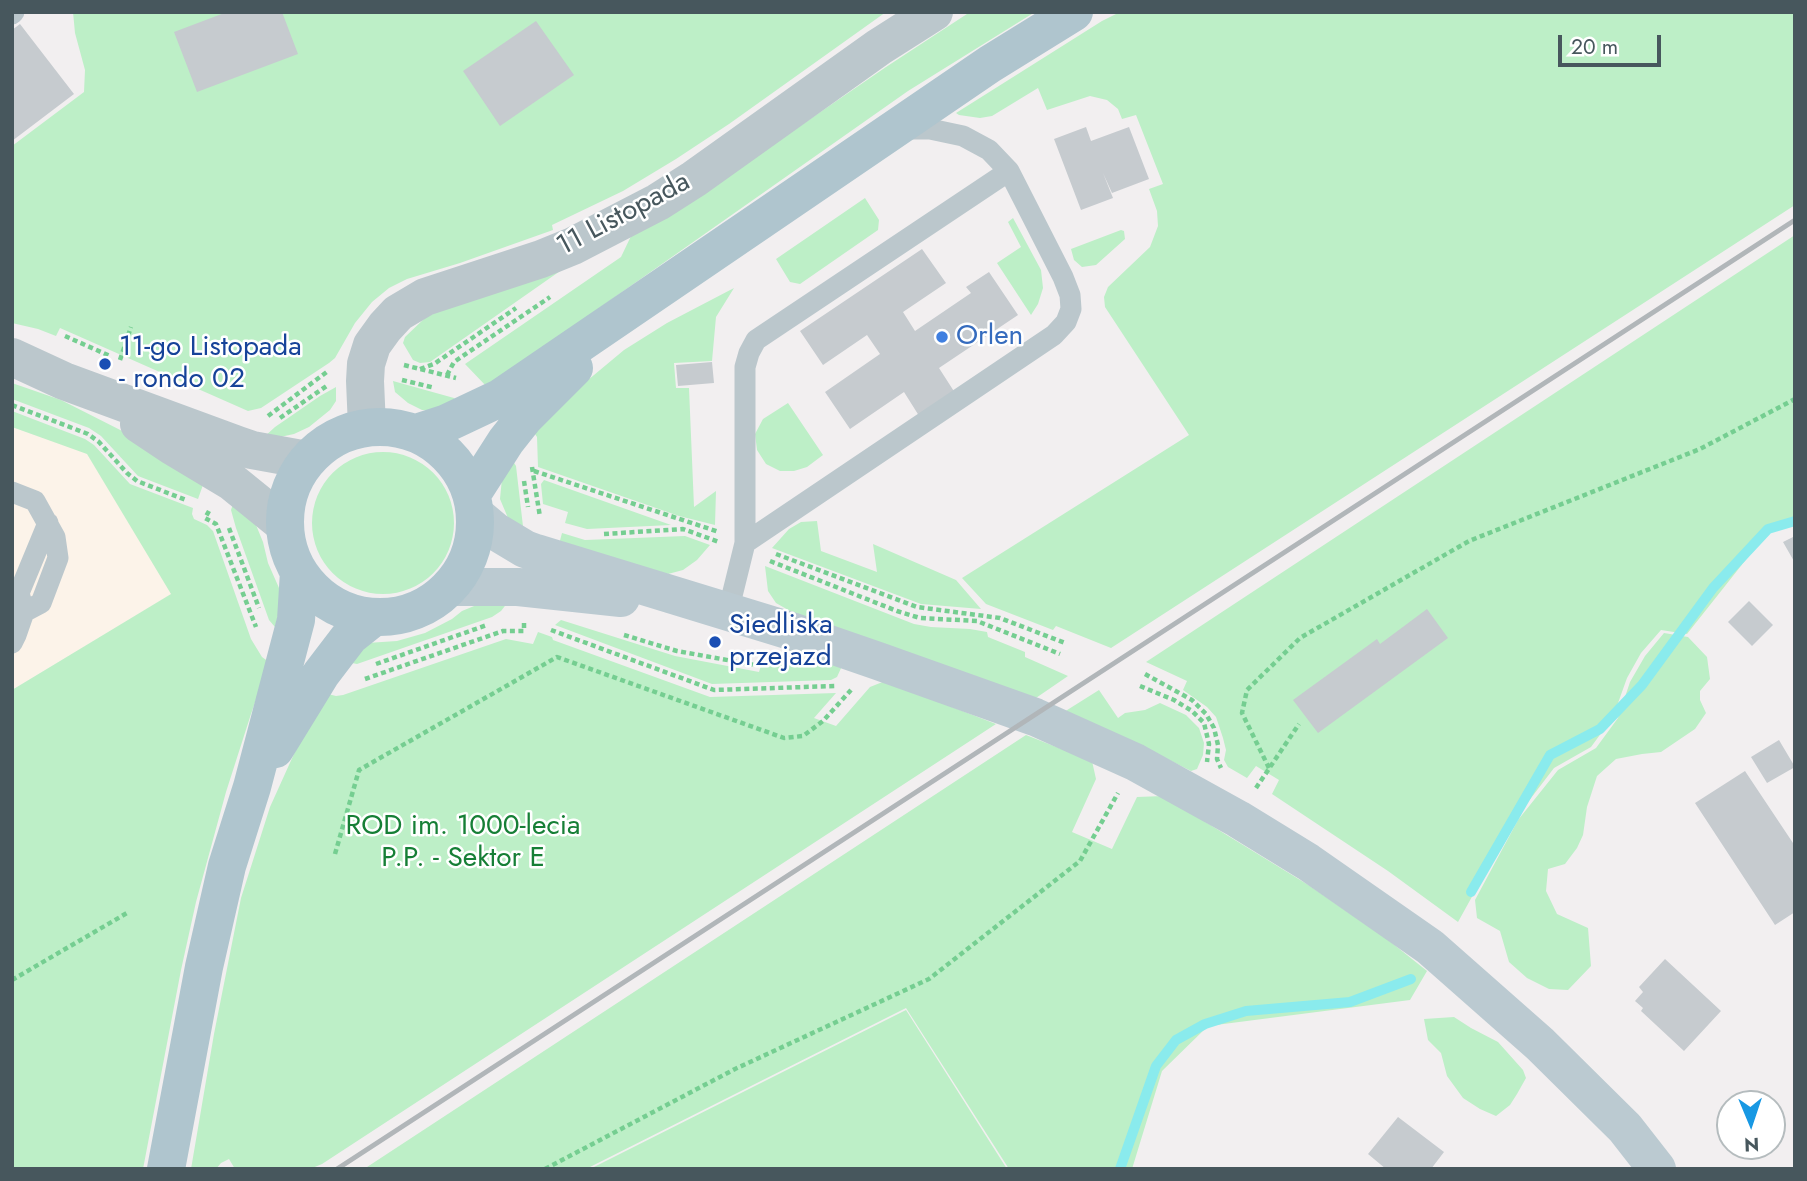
<!DOCTYPE html>
<html>
<head>
<meta charset="utf-8">
<style>
  body { margin:0 }
  #map { position:relative; width:1807px; height:1181px; overflow:hidden; background:#f2eff0; font-family:Jost,sans-serif }
  canvas { display:block }
  .frame { position:absolute; inset:0; border:14px solid #47575d; pointer-events:none }
  .north { position:absolute; left:1716px; top:1090px; width:70px; height:70px; box-sizing:border-box; background:#fff; border:2px solid #b5bcbe; border-radius:50%; rotate:178deg; font-size:19px; font-weight:700; line-height:28px; text-align:center; color:#47575d }
  .north::after { content:''; display:block; margin:auto; width:24px; height:32px; background:#1898e3; clip-path:polygon(50% 0,100% 100%,50% 72%,0 100%) }
  .scale { position:absolute; left:1558px; top:35px; width:103px; height:32px; box-sizing:border-box; border:4px solid #47575d; border-top:0; padding-left:9px; font-size:21px; line-height:24px; white-space:nowrap; color:#47575d; -webkit-text-stroke:5px #fff; paint-order:stroke }
</style>
</head>
<body>
<div id="map">
<canvas width="1807" height="1181"></canvas>
<div class="frame"></div>
<div class="north">N</div>
<div class="scale">20 m</div>
</div>
<script>
const g = document.querySelector('canvas').getContext('2d');
g.lineJoin = 'round';
function fillPath(path, color) { g.fillStyle = color; g.fill(path, 'evenodd'); }
const poly = rows => new Path2D(rows.map(r => 'M' + r).join(''));
function strokePath(path, color, width, dash) { g.strokeStyle = color; g.lineWidth = width; g.lineCap = dash ? 'butt' : 'round'; g.setLineDash(dash || []); g.stroke(path); }
function drawText(font, color, halo, rows, align = 'center') {
  g.font = font + ' Jost,sans-serif'; g.lineWidth = 5; g.setLineDash([]); g.textBaseline = 'middle'; g.strokeStyle = halo; g.fillStyle = color; for (const [text, x, y, turn = 0] of rows) {
    g.save(); g.translate(x, y); g.rotate((+turn || 0) * Math.PI / 180); g.textAlign = isNaN(turn) ? turn : align; if (halo) g.strokeText(text, 0, 0); g.fillText(text, 0, 0); g.restore();
  }
}
const commercial = poly([
  [12,427,87,453,172,594,12,690]
]);
const green = poly([
  [73,12,886,12,729,124,676,159,623,191,552,225,553,230,460,263,407,279,389,288,372,302,355,323,335,358,329,363,261,408,248,411,60,328,56,336,38,329,12,323,12,146,84,92,85,70,75,33],
  [970,12,1035,12,908,91,487,387,465,364,621,257,632,234,708,189,886,67],
  [1120,12,1795,12,1795,205,1111,648,1056,626,1053,630,986,604,962,578,1189,435,1105,307,1104,297,1108,287,1150,247,1158,226,1157,211,1149,189,1163,184,1136,115,1122,119,1118,109,1107,100,1090,96,1047,110,1038,88,992,116,980,118,959,115,956,113,1102,21],
  [865,198,879,220,878,230,800,284,790,282,776,259],
  [1013,218,1041,270,1043,288,1038,304,1031,315,997,263,1021,247,1008,222],
  [1121,230,1124,231,1125,239,1096,265,1082,267,1074,260,1071,249],
  [1795,235,1795,523,1767,533,1687,634,1661,630,1641,653,1627,678,1613,717,1591,747,1554,768,1515,819,1458,922,1388,871,1272,794,1279,780,1256,766,1247,778,1228,767,1224,760,1226,750,1223,738,1216,717,1207,707,1183,690,1187,681,1146,662],
  [563,269,430,362,420,363,413,360,403,343,405,337,426,317,439,311],
  [734,288,716,317,712,361,674,363,676,388,689,388,694,507,716,491,715,525,679,516,538,467,537,437,533,431,576,390,624,350,667,323],
  [393,381,454,398,461,405,437,411,422,410,408,403,395,392],
  [12,383,61,400,140,440,204,482,198,499,138,476,101,436,89,428,12,399],
  [336,387,336,401,330,410,309,427,294,434,280,437,263,438,275,427,320,396],
  [788,403,823,455,807,467,794,471,780,471,766,464,757,450,755,434,763,419],
  [12,411,85,439,94,445,130,484,193,508,192,514,194,519,207,525,213,531,251,639,262,657,269,662,251,714,226,792,196,902,181,970,143,1169,12,1169,12,690,171,594,87,454,12,427],
  '312 523a71 71 0 1 1 142 0a71 71 0 1 1-142 0Z',
  [511,458,516,466,524,535,508,518,500,499,502,478],
  [544,480,671,525,587,529,565,523,568,512,543,504,541,484],
  [234,501,256,525,263,542,268,563,283,597,275,627,269,620,236,528,231,510],
  [817,521,821,551,877,572,873,544,956,580,981,609,921,604,772,548,789,529,801,522],
  [562,533,585,540,685,536,710,545,697,560,683,570,668,574,558,548],
  [765,566,914,624,931,627,970,629,987,632,988,637,1025,652,1025,657,1068,676,1033,700,790,611,776,603,768,591],
  [508,602,501,611,492,617,357,664,342,661,367,643,397,641,425,633,452,619,462,611,479,604],
  [561,620,675,656,759,672,762,662,833,664,842,666,837,677,831,680,712,684,555,625],
  [538,632,552,637,553,640,710,697,836,693,814,718,836,726,870,687,885,681,996,724,322,1164,310,1169,235,1169,229,1159,221,1163,216,1169,191,1169,214,1034,241,898,270,807,303,734,324,693,336,696,343,695,506,639,533,644],
  [1664,633,1688,637,1707,657,1710,679,1700,691,1700,700,1706,713,1695,729,1661,752,1642,754,1616,759,1597,776,1587,807,1583,835,1577,848,1565,864,1548,869,1546,891,1557,914,1588,928,1591,966,1568,990,1549,989,1527,978,1509,962,1500,931,1477,918,1475,900,1518,820,1558,770,1596,748,1618,718,1630,682,1645,656],
  [1099,690,1118,718,1125,713,1145,710,1160,703,1186,715,1199,728,1204,743,1203,755,1197,769,1191,771,1123,737,1064,712],
  [1026,735,1092,761,1096,779,1072,832,1112,849,1137,797,1163,796,1310,886,1387,939,1427,971,1410,1000,1208,1026,1162,1071,1132,1169,1009,1169,906,1008,586,1169,364,1169],
  [906,1010,1007,1169,590,1169],
  [1454,1017,1471,1028,1498,1042,1523,1070,1526,1078,1517,1094,1510,1105,1496,1116,1480,1109,1463,1098,1447,1076,1441,1053,1428,1040,1424,1019]
]);
const stream = poly([
  [1471,892,1550,755,1600,729,1642,685,1713,588,1768,529,1795,521],
  [1120,1169,1156,1066,1176,1040,1205,1024,1246,1011,1350,1002,1411,979]
]);
const building = poly([
  [227,12,282,12,298,54,197,92,174,32],
  [536,21,574,75,500,126,463,71],
  [20,24,74,94,12,141,12,30],
  [1086,127,1091,141,1129,127,1149,179,1112,193,1103,173,1113,198,1081,210,1054,139],
  [922,249,946,283,903,312,915,331,971,293,966,287,989,272,1018,315,939,368,957,396,921,419,904,392,850,429,825,392,880,354,867,335,823,365,800,331],
  [712,362,714,383,678,386,676,365],
  [1795,536,1795,563,1783,542],
  [1749,601,1773,625,1752,646,1728,622],
  [1427,609,1448,638,1318,733,1293,700,1377,639,1380,644],
  [1779,740,1795,767,1767,783,1751,757],
  [1745,771,1795,846,1795,912,1775,925,1695,803],
  [1665,959,1721,1011,1684,1051,1641,1011,1643,1008,1635,1001,1643,992,1639,987],
  [1398,1117,1444,1152,1431,1169,1386,1169,1368,1154]
]);
const path = poly([
  [65,336,110,356],
  [120,360,131,327],
  [404,365,456,378],
  [420,369,434,364,516,308],
  [447,375,454,362,550,297],
  [402,380,435,388],
  [12,405,88,434,99,442,127,473,137,481,186,500],
  [268,416,328,371],
  [280,418,328,385],
  [532,467,540,517],
  [534,471,719,532],
  [524,481,528,507],
  [209,511,205,518,216,524,256,627],
  [229,528,259,608],
  [604,534,683,529,719,542],
  [776,554,917,607,1000,618,1065,643],
  [770,561,897,611,920,618,977,621,1060,654],
  [551,630,714,690,835,686],
  [624,635,677,651,755,665],
  [376,664,487,625],
  [1145,674,1192,700,1206,714,1214,728,1218,745,1217,759,1221,768],
  [365,679,503,631,524,631,524,622],
  [1140,686,1174,700,1192,711,1204,723,1209,744,1207,762],
  [1269,768,1242,713,1247,690,1300,638,1469,541,1700,449,1795,399],
  [1256,788,1299,724],
  [335,854,359,770,557,657,784,738,803,736,823,721,851,690],
  [12,980,127,913],
  [545,1169,735,1069,929,979,1080,861,1118,793]
]);
const service = poly([
  [12,14,14,12],
  [12,492,35,501,55,537,58,558,41,603,24,612],
  [745,543,1054,335,1066,322,1071,309,1070,295,1063,277,1009,171,989,150,963,136,930,129,901,129],
  [728,612,745,543,745,367,749,353,756,340,1009,171],
  [12,643,16,635,24,612,19,593,48,523]
]);
const minor = poly([
  [367,427,365,381,366,364,372,345,385,327,398,313,425,297,541,259,573,246,658,202,694,179,879,47,934,12]
]);
const tertiary = poly([
  [12,357,64,381,238,445,252,450,307,460],
  [139,424,172,446,232,482,285,525]
]);
const secondary = poly([
  [476,515,495,531,525,549,536,553,794,632,878,661,1035,717,1135,762,1238,819,1308,862,1430,947,1540,1044,1625,1128,1657,1169],
  [450,587,518,587,621,598]
]);
const primary = poly([
  '285 522a95 95 0 1 1 190 0a95 95 0 1 1-190 0Z',
  [416,433,447,423,500,398,990,64,1074,12],
  [472,494,506,441,525,417,574,368],
  [275,749,321,674,350,636,374,617],
  [166,1169,204,967,227,866,252,787,296,620,299,572]
]);
const rail = poly([
  [337,1169,1795,220]
]);
const markers = [
  [942,337,7,"#3f7fe0"],
  [105,364,7,"#1a4fb4"],
  [715,642,7,"#1a4fb4"]
];
const streetNames = [
  ["11 Listopada",624,215,-28]
];
const shopNames = [
  ["Orlen",956,337]
];
const transitNames = [
  ["11-go Listopada",119,348],
  ["- rondo 02",119,380],
  ["Siedliska",729,626],
  ["przejazd",729,658]
];
const parkNames = [
  ["ROD im. 1000-lecia",463,827],
  ["P.P. - Sektor E",463,859]
];
fillPath(commercial, '#fcf3e9');
fillPath(green, '#bdefc7');
strokePath(stream, '#8aebed', 10);
fillPath(building, '#c6cbcf');
strokePath(path, '#75ce91', 4.5, [5, 3.5]);
strokePath(service, '#bbc7cc', 21);
strokePath(minor, '#bbc7cc', 38);
strokePath(tertiary, '#bbc7cc', 38);
strokePath(secondary, '#bbcad1', 38);
strokePath(primary, '#afc5ce', 38);
strokePath(rail, '#b1b6b9', 5);
for (const [x, y, r, color] of markers) { const dot = new Path2D(); dot.arc(x, y, r, 0, 2 * Math.PI); g.fillStyle = color; g.fill(dot); strokePath(dot, '#fff', 2.5); }
drawText('28px', '#47575d', '#fff', streetNames);
drawText('28px', '#366cbe', '#fff', shopNames, 'left');
drawText('28px', '#164399', '#fff', transitNames, 'left');
drawText('28px', '#167f36', '#fff', parkNames);
</script>
</body>
</html>
